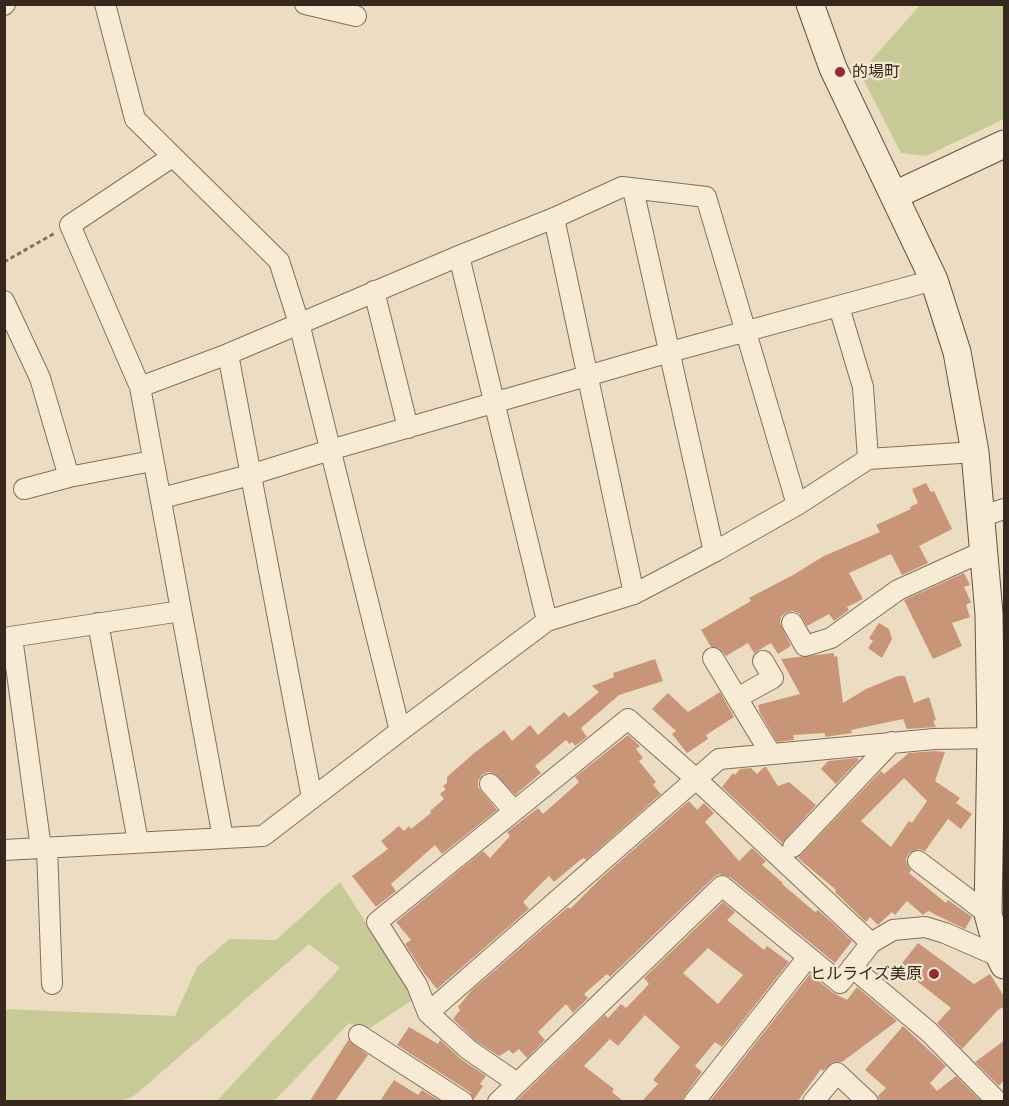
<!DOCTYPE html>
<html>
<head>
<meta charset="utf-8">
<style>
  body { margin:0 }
  #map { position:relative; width:1009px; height:1106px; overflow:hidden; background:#ecddc2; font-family:"Crimson Pro",serif }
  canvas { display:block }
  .frame { position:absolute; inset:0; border:6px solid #36281e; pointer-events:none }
</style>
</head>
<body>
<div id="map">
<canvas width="1009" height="1106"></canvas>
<div class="frame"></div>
</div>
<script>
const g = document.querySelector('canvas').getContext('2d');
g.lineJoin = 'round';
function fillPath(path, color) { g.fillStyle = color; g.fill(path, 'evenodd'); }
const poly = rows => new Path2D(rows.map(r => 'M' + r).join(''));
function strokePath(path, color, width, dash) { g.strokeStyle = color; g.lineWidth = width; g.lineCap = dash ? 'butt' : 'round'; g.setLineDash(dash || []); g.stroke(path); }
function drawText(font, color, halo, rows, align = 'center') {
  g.font = font + ' "Crimson Pro","Noto Sans JP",serif'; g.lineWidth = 4.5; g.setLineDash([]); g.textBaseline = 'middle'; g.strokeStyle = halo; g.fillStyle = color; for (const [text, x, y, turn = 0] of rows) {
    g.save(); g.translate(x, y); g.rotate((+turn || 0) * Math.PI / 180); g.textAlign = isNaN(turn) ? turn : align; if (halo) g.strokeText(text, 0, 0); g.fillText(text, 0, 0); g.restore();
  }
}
const green = poly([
  [921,4,1004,5,1004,119,926,156,901,153,860,73],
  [340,882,414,999,367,1030,349,1023,274,1101,217,1101,340,968,309,944,134,1096,119,1102,5,1102,5,1009,175,1016,197,967,229,939,276,940]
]);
const building = poly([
  [926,483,931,492,934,491,952,529,919,546,928,563,902,575,891,554,849,573,863,599,847,607,849,610,834,621,829,614,807,626,799,613,792,611,786,613,781,617,780,623,791,646,778,654,771,643,754,653,748,643,726,656,719,648,711,647,701,630,751,601,749,598,793,575,824,556,880,532,876,525,911,509,910,507,918,503,912,489],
  [964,573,970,585,964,587,971,602,966,605,970,617,952,623,962,646,933,659,904,600],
  [879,623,889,629,892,639,882,658,868,648,873,641,869,638],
  [834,653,834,657,837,656,843,703,866,689,898,676,905,676,914,703,929,697,936,720,933,721,936,727,907,729,903,719,851,730,852,733,825,737,825,733,793,735,794,740,777,742,760,713,758,705,800,694,781,659],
  [655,659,663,681,619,695,581,728,587,737,575,746,572,742,569,744,566,740,535,766,541,773,515,795,494,773,488,772,482,775,478,781,478,787,497,810,442,854,435,845,391,884,396,891,376,907,352,876,388,849,381,841,399,826,404,831,409,826,411,829,431,813,430,811,444,799,440,794,446,789,443,786,447,783,447,777,473,754,504,730,512,741,530,725,538,735,564,712,569,717,599,692,592,686,614,677,613,673],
  [720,692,734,717,706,735,708,739,687,753,672,734,676,731,652,709,668,693,688,712],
  [628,735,640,746,636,749,643,758,639,761,656,782,653,785,661,794,586,860,584,858,580,860,554,882,549,876,523,902,529,909,437,989,424,973,405,944,411,940,396,922,483,851,490,858,510,836,507,832,538,808,543,814,579,782,575,777],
  [935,751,945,752,935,781,960,798,956,803,972,814,961,829,948,819,925,851,919,849,909,853,906,859,907,865,911,871,909,873,946,903,948,900,972,917,965,929,928,911,923,915,907,901,895,915,892,912,878,925,870,917,866,922,835,892,836,890,798,858,881,771,884,774,909,753],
  [904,778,927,801,912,823,909,821,891,847,861,821],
  [857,758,859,760,836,784,821,769,828,761],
  [764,767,766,767,778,786,789,782,816,805,782,843,722,787,733,773,735,775,740,769,751,768,757,774],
  [689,801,697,810,704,803,714,813,705,822,739,861,752,848,766,861,762,865,783,883,782,884,815,912,818,910,852,941,835,963,730,877,719,874,714,877,610,977,607,974,584,994,588,998,573,1013,566,1004,538,1032,545,1040,527,1058,519,1049,513,1054,509,1050,499,1056,476,1041,453,1019,460,1010,458,1007,472,990,568,907,570,909,601,878],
  [723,902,735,912,727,920,764,950,767,946,789,962,722,1047,715,1042,695,1066,702,1072,685,1095,682,1101,642,1101,658,1084,653,1080,680,1047,645,1015,618,1046,610,1039,584,1066,614,1089,612,1092,623,1101,516,1101,605,1015,608,1018,621,1004,626,1008,649,984,644,978],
  [708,948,743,975,718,1004,683,973],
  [918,943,974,984,990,974,1005,998,1005,1006,998,1010,962,1049,937,1023,951,1008,899,967],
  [810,974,832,992,847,1000,857,987,897,1021,842,1062,834,1062,823,1071,821,1069,798,1101,710,1101],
  [903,1026,946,1066,930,1083,937,1091,956,1076,981,1101,880,1101,878,1096,886,1088,865,1070],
  [409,1027,438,1044,440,1040,462,1060,486,1076,480,1084,483,1086,474,1099,470,1092,397,1045],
  [348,1040,368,1055,335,1101,310,1101],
  [1005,1040,1005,1079,999,1086,975,1062],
  [394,1080,418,1095,422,1090,440,1101,380,1101]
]);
const path = poly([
  [4,262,55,233]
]);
const street = poly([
  [105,4,135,119,279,261,299,323,400,731],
  [305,4,356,16],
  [4,5,5,4],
  [633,189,714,552],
  [554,218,634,594],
  [459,256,547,621],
  [374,291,408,428],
  [4,301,40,378,69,477,152,461],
  [839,307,863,387,868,459],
  [228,354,312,798],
  [140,387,70,225,172,157],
  [24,489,69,477],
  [162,498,250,475,330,450,670,352,934,280],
  [980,513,992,513,1004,509],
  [98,623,138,842],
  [792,623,805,646,831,638,898,590,984,551],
  [12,637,41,848],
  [4,638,181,611],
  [713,658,737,698],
  [763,661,773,678,737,698,771,754],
  [490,784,514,811],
  [223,838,140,387,228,354,459,256,554,218,622,187,706,197,797,505],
  [793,847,892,742],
  [47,848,52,984],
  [4,850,263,836,400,731,547,621,634,594,714,552,797,505,868,459,975,452],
  [918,861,988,914],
  [852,967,929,1032,998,1102],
  [428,1013,719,759,934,739,991,738],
  [359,1035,463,1102],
  [517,1083,469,1050,428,1013,417,985,377,922,628,719,696,779,871,943],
  [498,1102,722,886,840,983,871,943,893,930,925,927,945,933,1000,957],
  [694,1102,808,957],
  [813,1102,837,1073,868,1102]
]);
const secondary = poly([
  [810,4,833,68,934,280,957,352,975,452,989,614,991,738,988,914,1000,957,1004,965],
  [895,195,1004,144]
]);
const markers = [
  [840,72,6,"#922c33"],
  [934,974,6,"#922c33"]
];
const poiNames = [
  ["的場町",852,72],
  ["ヒルライズ美原",922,974,"right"]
];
fillPath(green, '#c7ca96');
fillPath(building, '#c99579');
strokePath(street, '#856e5a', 22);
strokePath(secondary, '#67503d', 29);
strokePath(path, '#856e5a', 3, [4.5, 3]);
strokePath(street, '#f7ebd5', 20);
strokePath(secondary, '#f7ebd5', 27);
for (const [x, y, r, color] of markers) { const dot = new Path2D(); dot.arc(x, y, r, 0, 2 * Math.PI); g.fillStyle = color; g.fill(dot); strokePath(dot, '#f4e8d1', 2); }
drawText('16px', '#36281e', '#f4e8d1', poiNames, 'left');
</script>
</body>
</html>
